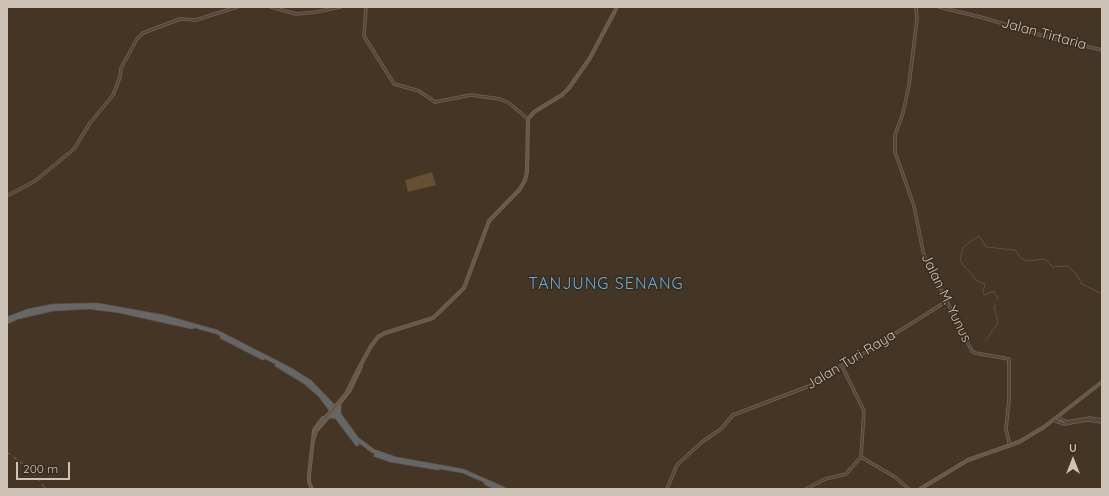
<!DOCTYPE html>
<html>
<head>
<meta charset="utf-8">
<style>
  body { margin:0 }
  #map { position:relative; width:1109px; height:496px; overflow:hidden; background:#443524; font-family:Quicksand,sans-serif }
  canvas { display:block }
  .frame { position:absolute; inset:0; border:8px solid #cdc3b6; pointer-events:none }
  .north { position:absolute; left:1053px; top:440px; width:40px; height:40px; -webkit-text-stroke:3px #392c1e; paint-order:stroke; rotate:0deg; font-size:11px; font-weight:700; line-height:16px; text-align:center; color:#cdc3b6 }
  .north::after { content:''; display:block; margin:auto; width:14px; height:18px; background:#cdc3b6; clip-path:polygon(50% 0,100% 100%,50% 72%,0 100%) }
  .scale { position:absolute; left:16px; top:462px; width:54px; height:18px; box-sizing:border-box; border:2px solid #cdc3b6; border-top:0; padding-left:5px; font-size:12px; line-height:14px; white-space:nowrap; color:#cdc3b6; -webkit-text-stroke:3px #392c1e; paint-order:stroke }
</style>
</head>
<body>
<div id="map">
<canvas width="1109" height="496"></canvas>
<div class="frame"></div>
<div class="north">U</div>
<div class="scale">200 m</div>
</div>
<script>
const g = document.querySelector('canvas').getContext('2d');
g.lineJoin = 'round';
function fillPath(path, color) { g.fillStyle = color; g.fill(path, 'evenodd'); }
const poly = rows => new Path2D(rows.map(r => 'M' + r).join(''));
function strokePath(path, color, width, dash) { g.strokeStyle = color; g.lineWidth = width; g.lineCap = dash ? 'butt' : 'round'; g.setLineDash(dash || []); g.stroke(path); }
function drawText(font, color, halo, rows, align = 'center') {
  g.font = font + ' Quicksand,sans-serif'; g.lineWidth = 3; g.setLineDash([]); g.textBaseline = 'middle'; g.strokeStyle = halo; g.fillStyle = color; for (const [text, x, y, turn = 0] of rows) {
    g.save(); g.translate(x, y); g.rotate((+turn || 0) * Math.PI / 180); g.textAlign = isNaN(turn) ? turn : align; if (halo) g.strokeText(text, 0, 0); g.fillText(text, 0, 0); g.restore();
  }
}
const water = poly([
  [432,172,436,185,408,192,405,180]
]);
const stream = poly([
  [998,299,994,291,984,295,983,291,985,284,977,281,960,261,963,247,977,237,980,237,986,247,1015,250,1021,258,1027,261,1044,259,1049,262,1052,267,1068,266,1077,275,1082,284,1102,294],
  [986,340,998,323,994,306,996,305]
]);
const tertiary = poly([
  [271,7,296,14,316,12,340,7],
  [366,7,364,36,394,84,419,91,435,102,471,95,500,99,509,103,528,119],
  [916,7,917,19,909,85,903,113,895,135,895,152,914,206,924,256,972,351,975,353,1009,359,1009,400,1006,429,1010,446],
  [939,7,984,18,1047,37,1102,50],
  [7,196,35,181,74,149,90,123,113,95,120,77,121,68,137,39,143,33,180,19,196,20,237,7],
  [1057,417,1067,422,1090,418,1102,420],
  [1053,420,1064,424,1087,420,1102,422],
  [861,457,895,477,909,489],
  [667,489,677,465,702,442,721,429,733,415,812,385,828,373,866,352,947,301],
  [806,489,825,479,846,474,861,457,864,411,842,366]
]);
const secondary = poly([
  [359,368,371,346,378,337,385,333,433,318,464,288,489,221,520,189,525,180,527,172,528,119,534,112,562,95,569,88,590,58,617,7],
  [335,409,350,390,361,367],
  [318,429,333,412],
  [313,440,314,430,323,418],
  [312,489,309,482,309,475,313,440,315,435],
  [920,489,968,460,1019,442,1044,427,1102,382]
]);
const trunk = poly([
  [7,319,28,311,53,306,97,305,164,317,217,332,291,370,310,382,333,406,357,439,373,451,396,459,463,471,504,489],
  [7,322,18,317,53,309,89,307,120,311,192,327],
  [222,337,263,358],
  [277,365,305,382,320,395,357,444],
  [339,405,339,414],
  [329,416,337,417],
  [376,455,390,460,438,468],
  [486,483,498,489]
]);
const rail = poly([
  [7,452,27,467,46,489]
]);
const secondaryBridge = poly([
  [314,437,318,426,346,394,359,368]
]);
const streetNames = [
  ["Jalan Tirtaria",1044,34,15],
  ["Jalan M. Yunus",946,298,64],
  ["Jalan Turi Raya",851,360,-31]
];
const quarterNames = [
  ["TANJUNG SENANG",606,284]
];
fillPath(water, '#684f34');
strokePath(stream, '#684f34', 1);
strokePath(tertiary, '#716557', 3.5);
strokePath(secondary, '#716557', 4);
strokePath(trunk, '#5e5244', 5);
strokePath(tertiary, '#544739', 2);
strokePath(secondary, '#675947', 2.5);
strokePath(trunk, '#646668', 3.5);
strokePath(rail, '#7b6c5b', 1, [4, 4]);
strokePath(secondaryBridge, '#716557', 4, []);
strokePath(secondaryBridge, '#675947', 2.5);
drawText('14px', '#cdc3b6', '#392c1e', streetNames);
g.letterSpacing = '1px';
drawText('16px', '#60afdf', '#392c1e', quarterNames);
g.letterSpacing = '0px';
</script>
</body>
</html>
